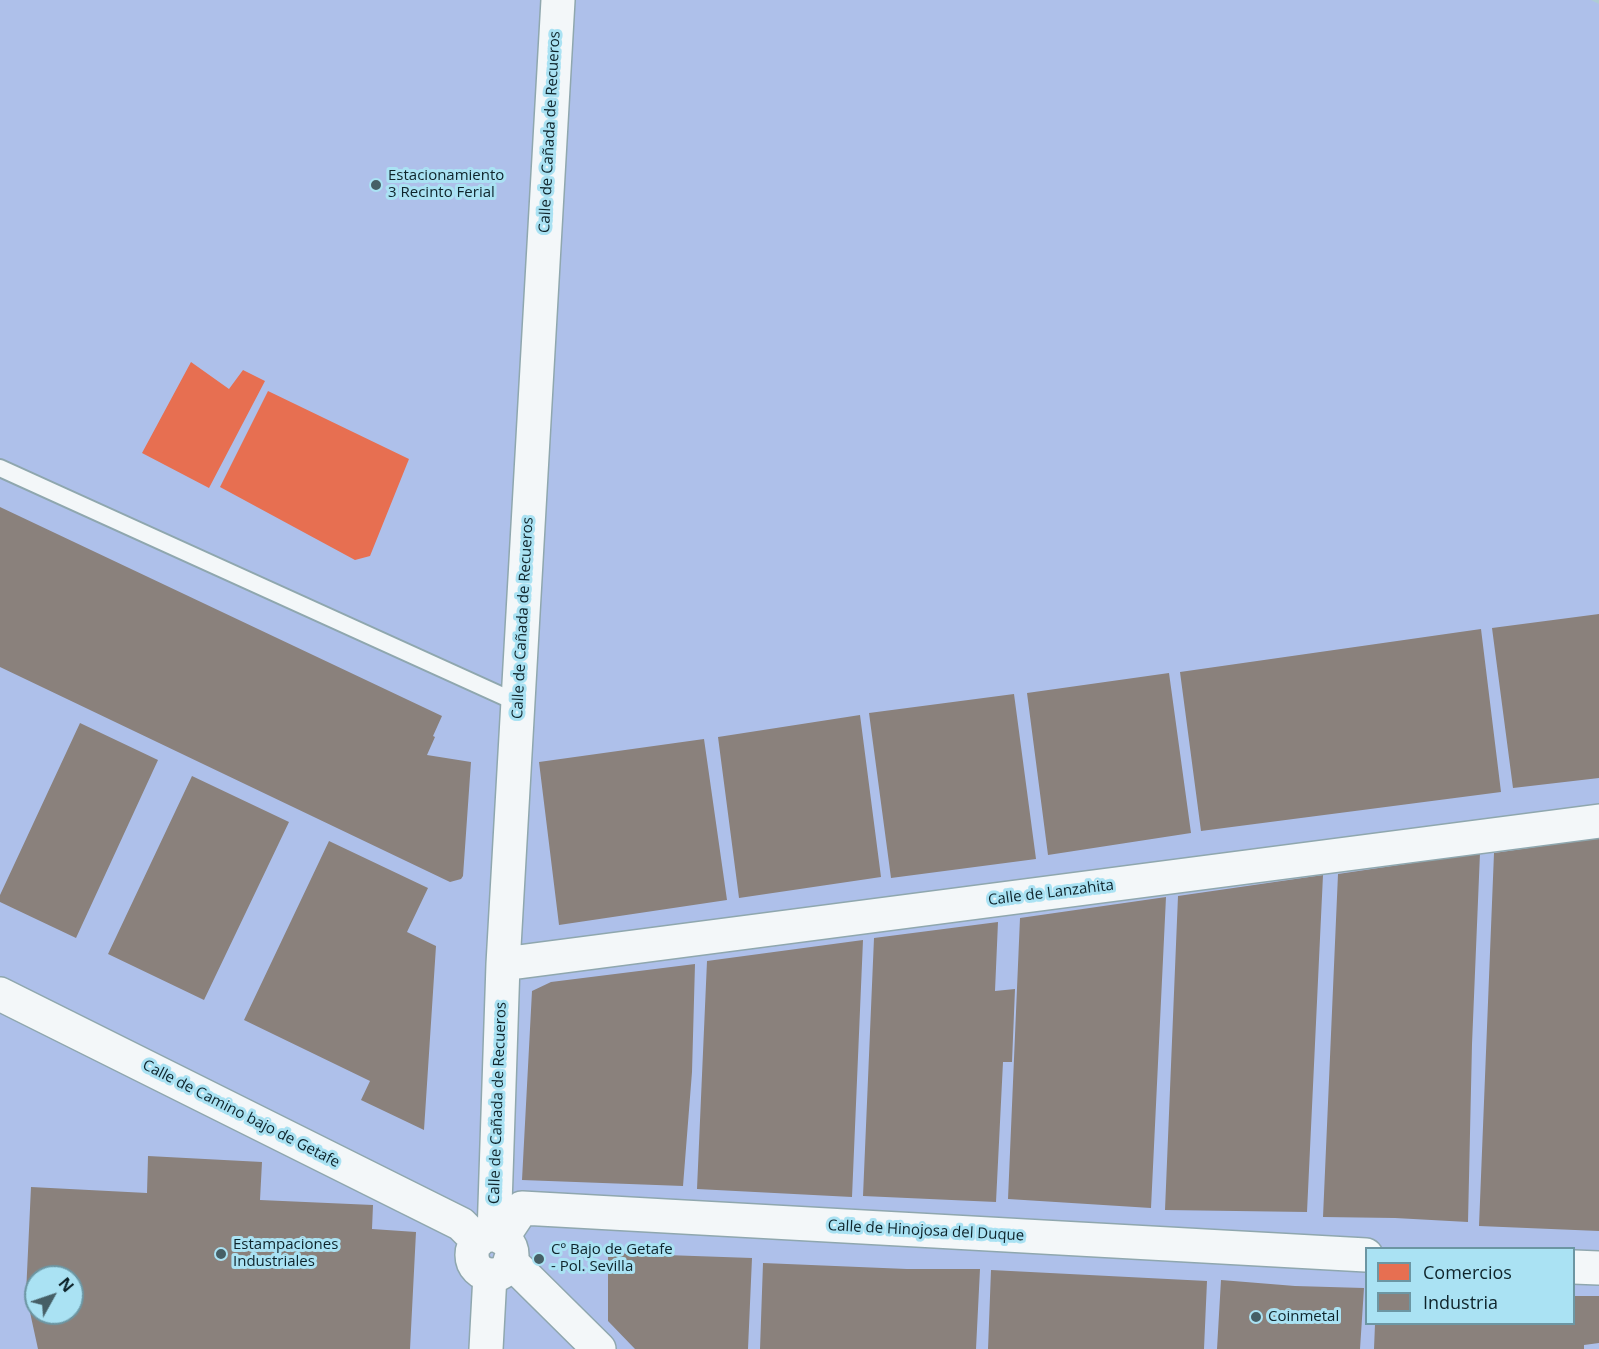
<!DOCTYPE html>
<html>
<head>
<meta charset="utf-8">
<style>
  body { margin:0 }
  #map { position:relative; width:1599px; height:1349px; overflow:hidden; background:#aeccd5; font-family:"Open Sans",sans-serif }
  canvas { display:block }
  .legend { position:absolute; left:1365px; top:1247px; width:210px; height:78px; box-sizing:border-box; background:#aae2f3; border:2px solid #6c96a3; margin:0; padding:8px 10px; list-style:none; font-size:18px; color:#0e242b }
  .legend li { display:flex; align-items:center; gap:12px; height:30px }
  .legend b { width:30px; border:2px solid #6c96a3 }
  .north { position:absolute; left:24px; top:1265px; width:60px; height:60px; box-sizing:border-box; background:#aae2f3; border:2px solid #6c96a3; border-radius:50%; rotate:50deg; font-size:16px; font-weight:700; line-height:24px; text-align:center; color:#0e242b }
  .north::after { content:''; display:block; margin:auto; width:21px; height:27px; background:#465f66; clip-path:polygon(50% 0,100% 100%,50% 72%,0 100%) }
</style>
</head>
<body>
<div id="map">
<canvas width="1599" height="1349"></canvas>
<ul class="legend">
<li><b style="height:16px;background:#e76f51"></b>Comercios</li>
<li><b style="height:16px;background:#8a817c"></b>Industria</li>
</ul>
<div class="north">N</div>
</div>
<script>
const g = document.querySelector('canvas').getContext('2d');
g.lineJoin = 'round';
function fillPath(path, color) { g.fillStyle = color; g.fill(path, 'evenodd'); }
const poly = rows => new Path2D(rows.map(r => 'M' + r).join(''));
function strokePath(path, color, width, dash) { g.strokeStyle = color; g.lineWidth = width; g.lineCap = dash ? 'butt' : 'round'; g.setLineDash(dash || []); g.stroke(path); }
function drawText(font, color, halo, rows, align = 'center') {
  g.font = font + ' "Open Sans",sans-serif'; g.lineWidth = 6; g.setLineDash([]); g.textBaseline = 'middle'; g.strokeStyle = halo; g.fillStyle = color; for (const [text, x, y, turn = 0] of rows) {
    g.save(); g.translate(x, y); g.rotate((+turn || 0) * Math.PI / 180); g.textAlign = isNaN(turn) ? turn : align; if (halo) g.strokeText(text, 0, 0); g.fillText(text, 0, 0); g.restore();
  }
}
const green = poly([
  [0,0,1591,0,1599,4,1599,1349,0,1349],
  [1366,1248,1574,1248,1574,1324,1366,1324],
  [36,1277,72,1277,72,1313,36,1313]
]);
const shops = poly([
  [191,362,229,389,243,370,265,381,209,488,142,453],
  [268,391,409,459,370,556,355,560,220,487]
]);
const industry = poly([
  [0,507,442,716,433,736,435,737,427,755,471,762,463,876,461,879,450,882,0,667],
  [1599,614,1599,778,1513,788,1492,628],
  [1481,629,1501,792,1201,831,1180,672],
  [1169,673,1191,833,1048,855,1027,693],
  [1014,694,1036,859,891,878,869,713],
  [860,715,881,877,739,898,718,737],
  [80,723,158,760,76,938,0,902,0,895],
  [704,739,727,900,559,925,539,762],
  [192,776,289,822,204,1000,108,954],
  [1599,838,1599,1231,1479,1226,1494,853],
  [329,841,428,888,407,932,436,946,424,1130,361,1100,370,1081,244,1020],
  [1480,853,1472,1044,1468,1222,1395,1218,1323,1217,1338,874],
  [1323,875,1307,1212,1165,1210,1178,896],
  [1166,897,1151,1208,1008,1199,1020,918],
  [998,922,995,991,1015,989,1012,1062,1003,1062,996,1202,863,1196,874,938],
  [863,940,852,1197,697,1189,707,961],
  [695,964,692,1072,683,1186,522,1180,532,991,551,982],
  [148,1156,262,1162,260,1200,373,1205,372,1229,416,1232,410,1349,38,1349,26,1294,31,1187,147,1193],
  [36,1277,72,1277,72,1313,36,1313],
  [608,1253,752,1258,748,1349,635,1349,608,1321],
  [763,1263,907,1269,980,1269,976,1349,760,1349],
  [991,1270,1207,1281,1204,1349,988,1349],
  [1221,1280,1295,1286,1364,1288,1360,1349,1217,1349],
  [1574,1296,1599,1296,1599,1343,1584,1345,1584,1349,1374,1349,1375,1324,1574,1324]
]);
const lane = poly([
  [0,468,518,703]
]);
const street = poly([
  [503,964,1599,821],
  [0,994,461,1224,478,1241],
  [494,1235,503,964,558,0],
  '472 1255a20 20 0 1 1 40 0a20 20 0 1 1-40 0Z',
  [502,1238,522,1208,1366,1255],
  [510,1261,599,1349],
  [1574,1267,1599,1268],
  [486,1349,490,1275]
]);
const markers = [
  [376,185,6,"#465f66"],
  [221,1254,6,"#465f66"],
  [539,1259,6,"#465f66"],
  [1256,1317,6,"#465f66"]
];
const streetNames = [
  ["Calle de Cañada de Recueros",550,132,-87],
  ["Calle de Cañada de Recueros",523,618,-87],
  ["Calle de Lanzahita",1051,893,-7],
  ["Calle de Cañada de Recueros",498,1103,-88],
  ["Calle de Camino bajo de Getafe",241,1114,27],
  ["Calle de Hinojosa del Duque",926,1231,3]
];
const poiNames = [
  ["Estacionamiento",388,176],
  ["3 Recinto Ferial",388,193],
  ["Estampaciones",233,1245],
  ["Industriales",233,1262],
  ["Cº Bajo de Getafe",551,1250],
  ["- Pol. Sevilla",551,1267],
  ["Coinmetal",1268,1317]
];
fillPath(green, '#aec0ea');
fillPath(shops, '#e76f51');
fillPath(industry, '#8a817c');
strokePath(lane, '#8fa7ae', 20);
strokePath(street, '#8fa7ae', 36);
strokePath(lane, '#f3f7f9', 16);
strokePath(street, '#f3f7f9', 33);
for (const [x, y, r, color] of markers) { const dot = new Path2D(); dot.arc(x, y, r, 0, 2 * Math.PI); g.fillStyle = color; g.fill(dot); strokePath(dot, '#aae2f3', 2); }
drawText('15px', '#0e242b', '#aae2f3', streetNames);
drawText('15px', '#0e242b', '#aae2f3', poiNames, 'left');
</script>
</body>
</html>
